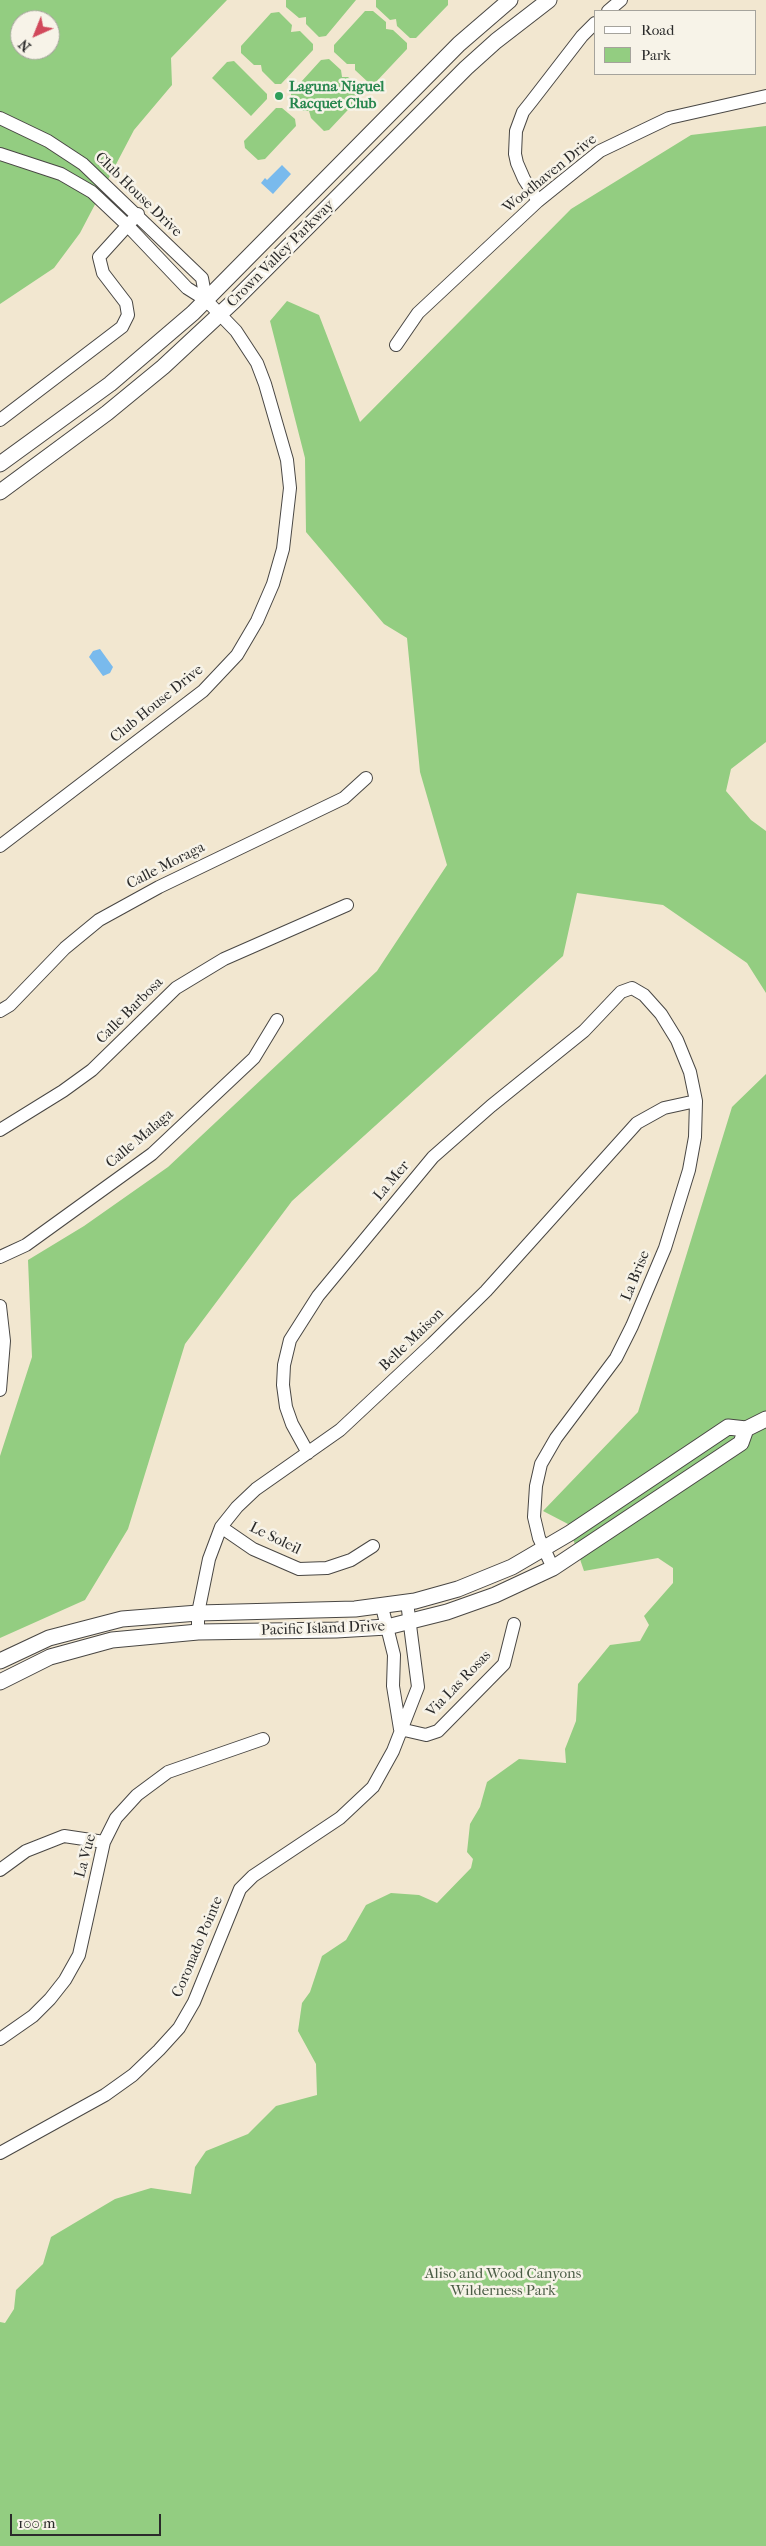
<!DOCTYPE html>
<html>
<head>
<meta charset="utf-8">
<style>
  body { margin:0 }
  #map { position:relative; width:766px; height:2546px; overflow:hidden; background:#f2e7d0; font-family:"IM FELL French Canon",serif }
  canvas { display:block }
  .legend { position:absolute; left:594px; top:10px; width:162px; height:65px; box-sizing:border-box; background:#f7f3e8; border:1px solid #a5a39c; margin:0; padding:6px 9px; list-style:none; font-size:15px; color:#2b2b2b }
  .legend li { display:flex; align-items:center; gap:10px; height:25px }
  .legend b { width:25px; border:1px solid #a5a39c }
  .north { position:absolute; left:10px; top:10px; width:50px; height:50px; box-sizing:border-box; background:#f7f3e8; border:1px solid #a5a39c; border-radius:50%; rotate:224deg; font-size:14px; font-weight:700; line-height:20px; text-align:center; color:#2b2b2b }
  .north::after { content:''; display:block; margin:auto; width:18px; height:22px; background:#d1495b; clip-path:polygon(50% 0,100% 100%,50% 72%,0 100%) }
  .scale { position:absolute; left:10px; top:2514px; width:151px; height:22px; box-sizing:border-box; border:2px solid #2b2b2b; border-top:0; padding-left:6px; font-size:15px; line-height:18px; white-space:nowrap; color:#2b2b2b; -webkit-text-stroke:4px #f7f3e8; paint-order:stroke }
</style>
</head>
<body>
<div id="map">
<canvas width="766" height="2546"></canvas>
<ul class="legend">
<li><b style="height:6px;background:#fff"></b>Road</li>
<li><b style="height:14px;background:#93cd81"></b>Park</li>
</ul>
<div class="north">N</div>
<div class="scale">100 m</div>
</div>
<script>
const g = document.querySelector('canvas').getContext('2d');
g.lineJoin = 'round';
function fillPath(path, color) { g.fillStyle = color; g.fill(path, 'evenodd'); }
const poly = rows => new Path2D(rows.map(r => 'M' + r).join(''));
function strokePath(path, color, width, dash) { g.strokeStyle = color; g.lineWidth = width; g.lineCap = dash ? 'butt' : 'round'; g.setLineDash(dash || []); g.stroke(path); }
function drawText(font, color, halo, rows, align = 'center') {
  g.font = font + ' "IM FELL French Canon",serif'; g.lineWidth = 5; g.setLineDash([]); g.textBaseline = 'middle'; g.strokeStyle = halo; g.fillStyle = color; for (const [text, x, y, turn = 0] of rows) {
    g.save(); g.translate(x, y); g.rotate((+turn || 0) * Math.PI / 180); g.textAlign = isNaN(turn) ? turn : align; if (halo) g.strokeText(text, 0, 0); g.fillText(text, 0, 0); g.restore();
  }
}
const green = poly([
  [0,0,227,0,171,58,172,85,134,130,80,233,54,268,0,304],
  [20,20,50,20,50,50,20,50],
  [286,0,356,0,326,36,319,37,306,24,306,17,299,18,286,7],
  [376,0,448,0,448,5,416,38,410,38,397,26,396,19,390,20,376,7],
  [365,11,373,11,386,22,386,29,393,30,407,43,407,49,375,83,369,83,355,70,355,64,347,64,334,52,334,45],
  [279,12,292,25,291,32,300,31,313,44,313,50,281,84,275,84,262,71,261,65,254,65,241,53,241,46,271,13],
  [329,59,341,70,342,77,348,77,362,90,361,96,329,130,324,131,311,118,309,111,303,111,291,99,291,93,321,60],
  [234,61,267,94,267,99,251,116,212,78,227,62],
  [276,108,282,108,288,113,295,119,296,126,265,159,258,160,245,148,244,141],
  [766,126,766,742,731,769,726,791,751,820,766,831,766,993,747,963,663,905,577,893,563,956,292,1201,185,1344,128,1529,85,1600,0,1638,0,1456,32,1357,28,1260,84,1226,168,1167,377,971,447,865,420,772,407,638,384,624,306,532,305,458,270,321,287,301,319,315,360,422,571,209,691,135],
  [766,1074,766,2546,0,2546,0,2322,5,2323,14,2309,16,2290,43,2264,51,2237,115,2199,151,2188,191,2194,195,2167,206,2151,248,2134,276,2106,317,2095,316,2064,298,2031,302,2003,310,1992,322,1956,346,1940,366,1905,391,1893,419,1895,437,1903,471,1868,473,1859,467,1852,470,1824,480,1807,487,1782,519,1759,566,1763,565,1749,576,1721,578,1684,610,1645,640,1641,649,1625,644,1616,673,1583,673,1568,658,1558,584,1571,568,1524,543,1511,638,1412,732,1107]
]);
const water = poly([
  [282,165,291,174,273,194,261,183,265,178,267,180],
  [100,649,113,667,110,673,103,676,89,657,93,651]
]);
const minor = poly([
  [608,11,621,0],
  [0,118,48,141,83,164,202,278,206,300],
  [0,154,61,174,92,192,128,226,187,288,206,300,236,331,257,363,265,384,287,460,290,488,283,549,273,584,257,621,237,655,203,691,0,846],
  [538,201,524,179,517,163,515,154,516,131,523,112,531,102,582,36,595,23],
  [396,345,418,313,538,201,600,151,669,118,766,96],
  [0,420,122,327,128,315,126,303,103,273,99,257,138,214],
  [0,1011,10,1005,65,948,99,920,159,887,344,798,366,778],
  [0,1130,63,1091,92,1070,176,988,224,959,347,905],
  [0,1257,26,1245,152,1154,254,1058,277,1020],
  [0,1306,4,1341,0,1390],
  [308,1453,292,1424,286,1407,283,1385,284,1365,290,1340,318,1296,433,1157,491,1106,584,1031,621,992,632,988,644,995,661,1014,677,1040,690,1072,696,1101,695,1137,689,1170,665,1248,632,1326,616,1358,556,1438,541,1464,536,1486,534,1517,539,1538,553,1568],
  [221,1527,253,1549,299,1569,327,1568,351,1560,373,1546],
  [382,1607,394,1655,393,1686,400,1729],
  [198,1632,198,1613,209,1559,221,1527,237,1507,256,1489,340,1430,432,1344,486,1291,637,1123,664,1108,696,1101],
  [400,1729,426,1735,438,1731,504,1664,514,1624],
  [0,1870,26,1851,64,1836,104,1842],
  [0,2039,33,2016,50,1999,65,1980,79,1955,104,1842,116,1818,137,1795,168,1772,263,1739],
  [0,2153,105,2095,133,2075,159,2050,179,2028,194,2002,240,1889,253,1876,340,1818,373,1787,393,1751,418,1687,407,1602]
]);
const major = poly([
  [0,464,110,384,193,313,459,44,510,0],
  [0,492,107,413,163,367,234,301,466,68,496,41,549,0],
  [0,1661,49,1638,122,1619,198,1613,355,1609,415,1601,458,1589,512,1567,570,1533,728,1427,746,1429,766,1419],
  [0,1682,50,1657,112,1640,198,1632,336,1630,387,1627,447,1612,495,1595,553,1568,741,1443,746,1429]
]);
const markers = [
  [279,96,5,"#2e9e5b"]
];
const leisureNames = [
  ["Laguna Niguel",289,87],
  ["Racquet Club",289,104]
];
const streetNames = [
  ["Woodhaven Drive",550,174,-39],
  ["Club House Drive",138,195,44],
  ["Crown Valley Parkway",281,254,-45],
  ["Club House Drive",157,704,-39],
  ["Calle Moraga",166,866,-27],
  ["Calle Barbosa",130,1011,-45],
  ["Calle Malaga",140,1139,-40],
  ["La Mer",392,1181,-50],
  ["La Brise",636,1276,-68],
  ["Belle Maison",412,1340,-44],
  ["Le Soleil",275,1539,26],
  ["Pacific Island Drive",323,1629,-2],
  ["Via Las Rosas",459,1684,-46],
  ["La Vue",86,1856,-75],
  ["Coronado Pointe",198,1947,-67]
];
const parkNames = [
  ["Aliso and Wood Canyons",503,2274],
  ["Wilderness Park",503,2291]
];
fillPath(green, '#93cd81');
fillPath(water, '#79baed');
strokePath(minor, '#494744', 14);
strokePath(major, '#494744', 17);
strokePath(minor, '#fff', 12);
strokePath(major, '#fff', 15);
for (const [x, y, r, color] of markers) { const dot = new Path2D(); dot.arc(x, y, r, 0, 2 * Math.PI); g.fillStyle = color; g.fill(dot); strokePath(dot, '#f7f3e8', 2); }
drawText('bold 15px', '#27864d', '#f7f3e8', leisureNames, 'left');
drawText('15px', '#2b2b2b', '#f7f3e8', streetNames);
drawText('15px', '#4a5c45', '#f7f3e8', parkNames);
</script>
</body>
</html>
